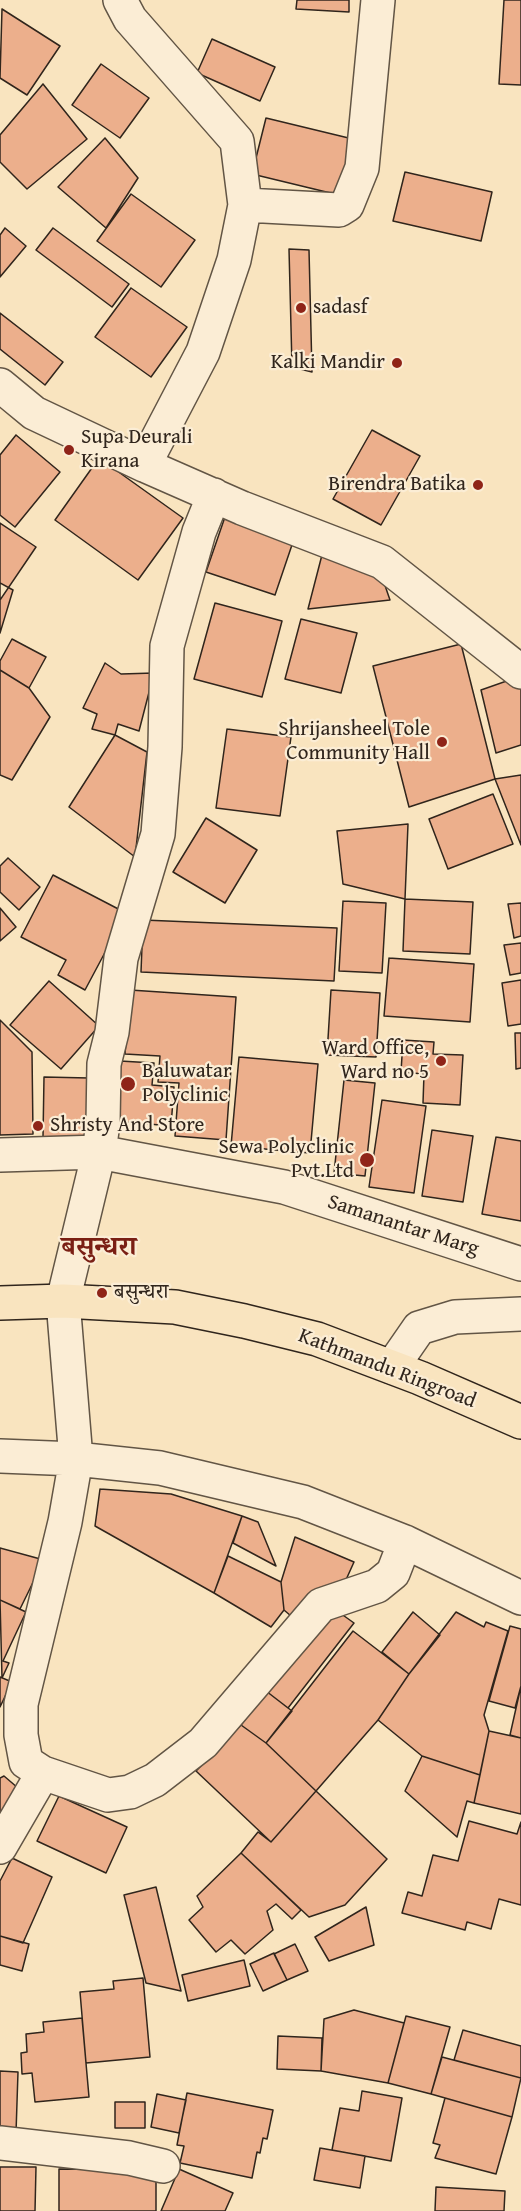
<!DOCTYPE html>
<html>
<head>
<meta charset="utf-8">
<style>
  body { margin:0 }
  canvas { display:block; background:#f9e4bf }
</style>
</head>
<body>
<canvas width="521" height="2211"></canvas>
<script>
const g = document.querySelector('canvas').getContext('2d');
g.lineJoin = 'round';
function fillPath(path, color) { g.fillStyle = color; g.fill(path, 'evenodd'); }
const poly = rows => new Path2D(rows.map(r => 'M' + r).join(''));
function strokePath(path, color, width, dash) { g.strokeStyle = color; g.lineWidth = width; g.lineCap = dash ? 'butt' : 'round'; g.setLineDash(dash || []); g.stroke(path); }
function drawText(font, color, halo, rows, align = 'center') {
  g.font = font + ' "Gentium Book Plus","Noto Serif Devanagari",serif'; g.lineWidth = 4.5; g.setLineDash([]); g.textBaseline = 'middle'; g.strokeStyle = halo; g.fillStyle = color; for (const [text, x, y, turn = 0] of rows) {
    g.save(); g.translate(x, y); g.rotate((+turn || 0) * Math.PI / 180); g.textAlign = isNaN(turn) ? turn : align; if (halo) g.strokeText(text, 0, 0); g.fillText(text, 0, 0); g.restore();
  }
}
const building = poly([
  [297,0,349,0,349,12,296,9,297,0],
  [504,0,521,0,521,85,499,84,504,0],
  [2,9,60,46,27,95,0,78,2,9],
  [212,39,275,67,260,101,197,73,212,39],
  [101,64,149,98,120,138,72,105,101,64],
  [43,84,87,139,27,189,0,162,0,135,43,84],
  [266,118,361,141,347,197,252,174,266,118],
  [105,138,138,178,106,228,58,187,105,138],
  [405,172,492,192,481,241,393,221,405,172],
  [131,194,195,240,161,287,97,241,131,194],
  [5,228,26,246,0,277,0,235,5,228],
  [53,228,129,284,112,307,36,250,53,228],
  [289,249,309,250,312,372,292,367,289,249],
  [131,288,187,327,151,377,95,337,131,288],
  [0,313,63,362,45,385,0,349,0,313],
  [372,430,420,456,381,525,333,499,372,430],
  [16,435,60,472,15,527,0,515,0,455,16,435],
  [99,458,183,518,138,580,55,520,99,458],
  [226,514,295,536,275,595,206,572,226,514],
  [0,523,36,547,0,600,0,523],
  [323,551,381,574,390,600,308,609,323,551],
  [0,583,13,590,0,633,0,583],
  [215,603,282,621,262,697,194,679,215,603],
  [301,619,357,633,341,693,285,679,301,619],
  [12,639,46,657,29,688,0,670,0,661,12,639],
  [461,644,495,779,409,807,373,666,461,644],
  [105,663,121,674,154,673,139,731,118,724,115,735,92,729,97,714,83,708,105,663],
  [0,670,29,688,50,717,12,780,0,775,0,670],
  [521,676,521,745,496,753,481,690,521,676],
  [227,729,291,737,280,816,216,808,227,729],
  [115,735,147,752,135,857,69,807,115,735],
  [521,775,521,845,495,779,521,775],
  [493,794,513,844,448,869,429,819,493,794],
  [206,818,257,850,225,903,173,872,206,818],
  [408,824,405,899,343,884,337,831,408,824],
  [8,858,40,887,19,910,0,892,0,866,8,858],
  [53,875,126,913,85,990,58,975,66,960,21,937,53,875],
  [405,899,473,902,470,954,403,951,405,899],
  [343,901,386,903,382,973,339,971,343,901],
  [521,903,521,936,514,938,508,904,521,903],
  [0,908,16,927,0,941,0,908],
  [143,920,337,928,334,981,141,972,143,920],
  [521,943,521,973,510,975,504,945,521,943],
  [389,958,474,964,470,1022,384,1016,389,958],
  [521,980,521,1024,508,1026,502,983,521,980],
  [49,981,99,1026,61,1069,10,1025,49,981],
  [130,990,236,997,226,1140,175,1136,179,1083,158,1082,160,1056,125,1054,130,990],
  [331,990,380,993,376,1057,327,1055,331,990],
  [0,1020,32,1052,33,1134,0,1135,0,1020],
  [515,1033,521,1033,521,1068,516,1069,515,1033],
  [403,1040,434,1042,433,1054,463,1055,460,1105,423,1103,424,1074,401,1072,403,1040],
  [239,1057,318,1064,310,1153,231,1146,239,1057],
  [120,1061,154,1063,152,1085,174,1087,171,1126,115,1121,120,1061],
  [44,1077,89,1078,87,1138,43,1137,44,1077],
  [344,1080,375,1083,365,1176,334,1173,344,1080],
  [382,1100,426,1106,414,1193,369,1187,382,1100],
  [432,1130,473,1136,463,1202,422,1196,432,1130],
  [496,1137,521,1141,521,1221,482,1214,496,1137],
  [100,1489,171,1494,242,1516,214,1593,95,1526,100,1489],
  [242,1516,258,1522,276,1566,233,1543,242,1516],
  [295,1537,354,1562,345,1582,291,1616,284,1610,281,1582,295,1537],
  [0,1548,44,1560,20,1609,0,1600,0,1548],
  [228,1556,281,1582,284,1610,271,1627,214,1593,228,1556],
  [0,1600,26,1612,3,1661,9,1663,2,1678,0,1600],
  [333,1608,354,1623,288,1708,266,1691,333,1608],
  [413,1612,440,1635,409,1674,382,1652,413,1612],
  [456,1612,484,1627,486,1622,508,1631,484,1715,489,1731,480,1775,422,1756,378,1720,409,1674,456,1612],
  [510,1626,521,1629,521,1686,515,1708,489,1701,510,1626],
  [353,1631,409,1674,378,1720,316,1791,266,1743,353,1631],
  [0,1677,12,1682,0,1707,0,1677],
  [521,1686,521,1738,510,1735,521,1686],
  [266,1691,292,1711,266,1743,241,1725,266,1691],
  [241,1725,266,1743,316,1791,271,1842,196,1771,241,1725],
  [489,1731,521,1738,521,1814,474,1803,489,1731],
  [422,1756,480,1775,474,1803,467,1801,457,1837,405,1791,422,1756],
  [4,1776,18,1788,0,1816,0,1778,4,1776],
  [316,1791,387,1859,345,1905,309,1917,241,1853,258,1832,271,1842,316,1791],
  [59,1796,127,1827,106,1873,37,1841,59,1796],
  [469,1821,517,1834,521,1822,521,1905,499,1899,491,1929,467,1922,465,1930,402,1913,408,1892,422,1896,433,1855,458,1861,469,1821],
  [241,1853,301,1910,292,1919,276,1904,267,1911,273,1930,245,1954,231,1940,216,1952,189,1920,203,1907,197,1896,241,1853],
  [12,1858,52,1877,23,1943,0,1936,0,1881,12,1858],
  [156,1887,181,1991,146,1983,124,1895,156,1887],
  [366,1907,374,1945,329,1961,315,1937,366,1907],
  [0,1936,29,1944,22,1971,0,1965,0,1936],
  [295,1944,308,1971,287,1980,274,1954,295,1944],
  [274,1953,287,1980,263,1991,250,1964,274,1953],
  [244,1960,250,1986,188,2001,182,1975,244,1960],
  [143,1978,150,2057,86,2063,80,1992,114,1989,113,1981,143,1978],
  [354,2010,404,2023,388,2083,321,2071,324,2019,354,2010],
  [406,2016,450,2027,431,2094,388,2083,406,2016],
  [82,2018,89,2097,35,2102,32,2073,22,2074,21,2053,27,2052,26,2034,44,2032,43,2022,82,2018],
  [463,2030,521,2046,521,2078,454,2060,463,2030],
  [278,2036,322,2038,321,2071,277,2069,278,2036],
  [442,2057,521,2078,512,2117,431,2094,442,2057],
  [0,2071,18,2072,16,2133,0,2132,0,2071],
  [362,2091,402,2098,391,2161,332,2150,340,2108,359,2111,362,2091],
  [187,2093,273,2110,267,2139,263,2138,260,2153,257,2152,252,2178,180,2163,184,2146,177,2145,187,2093],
  [157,2094,186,2100,179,2133,151,2127,157,2094],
  [445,2098,512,2117,496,2174,435,2158,440,2145,433,2143,445,2098],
  [115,2102,145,2102,145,2128,115,2128,115,2102],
  [320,2148,365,2156,360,2188,314,2180,320,2148],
  [0,2167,36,2167,35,2211,0,2211,0,2167],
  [59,2169,156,2170,156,2211,59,2211,59,2169],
  [179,2169,233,2193,225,2211,161,2211,179,2169],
  [436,2187,505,2191,504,2211,435,2211,436,2187]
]);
const minor = poly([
  [120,0,130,19,237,141,245,205,234,260,203,352,144,465],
  [245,205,339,210,347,205,362,168,378,0],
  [0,385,34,413,144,465,242,508,382,562,521,672],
  [214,495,199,532,167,646,165,747,158,834,121,958,112,1032,104,1064,103,1123,99,1152,63,1301,76,1459,160,1468,303,1502,405,1542,521,1598],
  [0,1155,99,1152,284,1187,521,1264],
  [392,1367,419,1328,455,1317,521,1314],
  [0,1456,76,1459,65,1522,21,1704,21,1735,26,1762,43,1773,0,1847],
  [43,1773,108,1795,130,1792,155,1780,203,1743,321,1605,377,1586,393,1573,405,1542],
  [0,2143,129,2158,163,2166]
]);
const highway = poly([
  [0,1303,63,1301,175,1307,244,1321,317,1339,420,1378,521,1422]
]);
const markers = [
  [301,308,6,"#8f2418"],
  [397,363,6,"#8f2418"],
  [69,450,6,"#8f2418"],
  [478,485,6,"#8f2418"],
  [442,742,6,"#8f2418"],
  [441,1061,6,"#8f2418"],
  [128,1084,8,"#8f2418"],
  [38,1126,6,"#8f2418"],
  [367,1160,8,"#8f2418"],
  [102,1293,6,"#8f2418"]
];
const poiNames = [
  ["sadasf",313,308],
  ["Kalki Mandir",385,363,"right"],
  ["Supa Deurali",81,438],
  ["Kirana",81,462],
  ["Birendra Batika",466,485,"right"],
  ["Shrijansheel Tole",430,730,"right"],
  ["Community Hall",430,754,"right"],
  ["Ward Office,",429,1049,"right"],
  ["Ward no 5",429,1073,"right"],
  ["Baluwatar",142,1072],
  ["Polyclinic",142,1096],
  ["Shristy And Store",50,1126],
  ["Sewa Polyclinic",354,1148,"right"],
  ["Pvt.Ltd",354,1172,"right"],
  ["बसुन्धरा",114,1293]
];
const streetNames = [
  ["Samanantar Marg",403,1226,18],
  ["Kathmandu Ringroad",387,1369,21]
];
const districtNames = [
  ["बसुन्धरा",99,1248]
];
fillPath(building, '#ecaf8c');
strokePath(building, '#30251c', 1.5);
strokePath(minor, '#625545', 36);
strokePath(highway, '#30251c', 36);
strokePath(minor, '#fbedd5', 33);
strokePath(highway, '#f9e4bf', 33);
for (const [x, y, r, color] of markers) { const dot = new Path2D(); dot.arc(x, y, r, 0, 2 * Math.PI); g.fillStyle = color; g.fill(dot); strokePath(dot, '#fbedd5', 2); }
drawText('21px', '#30251c', '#fbedd5', poiNames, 'left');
drawText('21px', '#30251c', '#fbedd5', streetNames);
drawText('bold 27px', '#7a1f14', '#fbedd5', districtNames);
</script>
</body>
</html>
